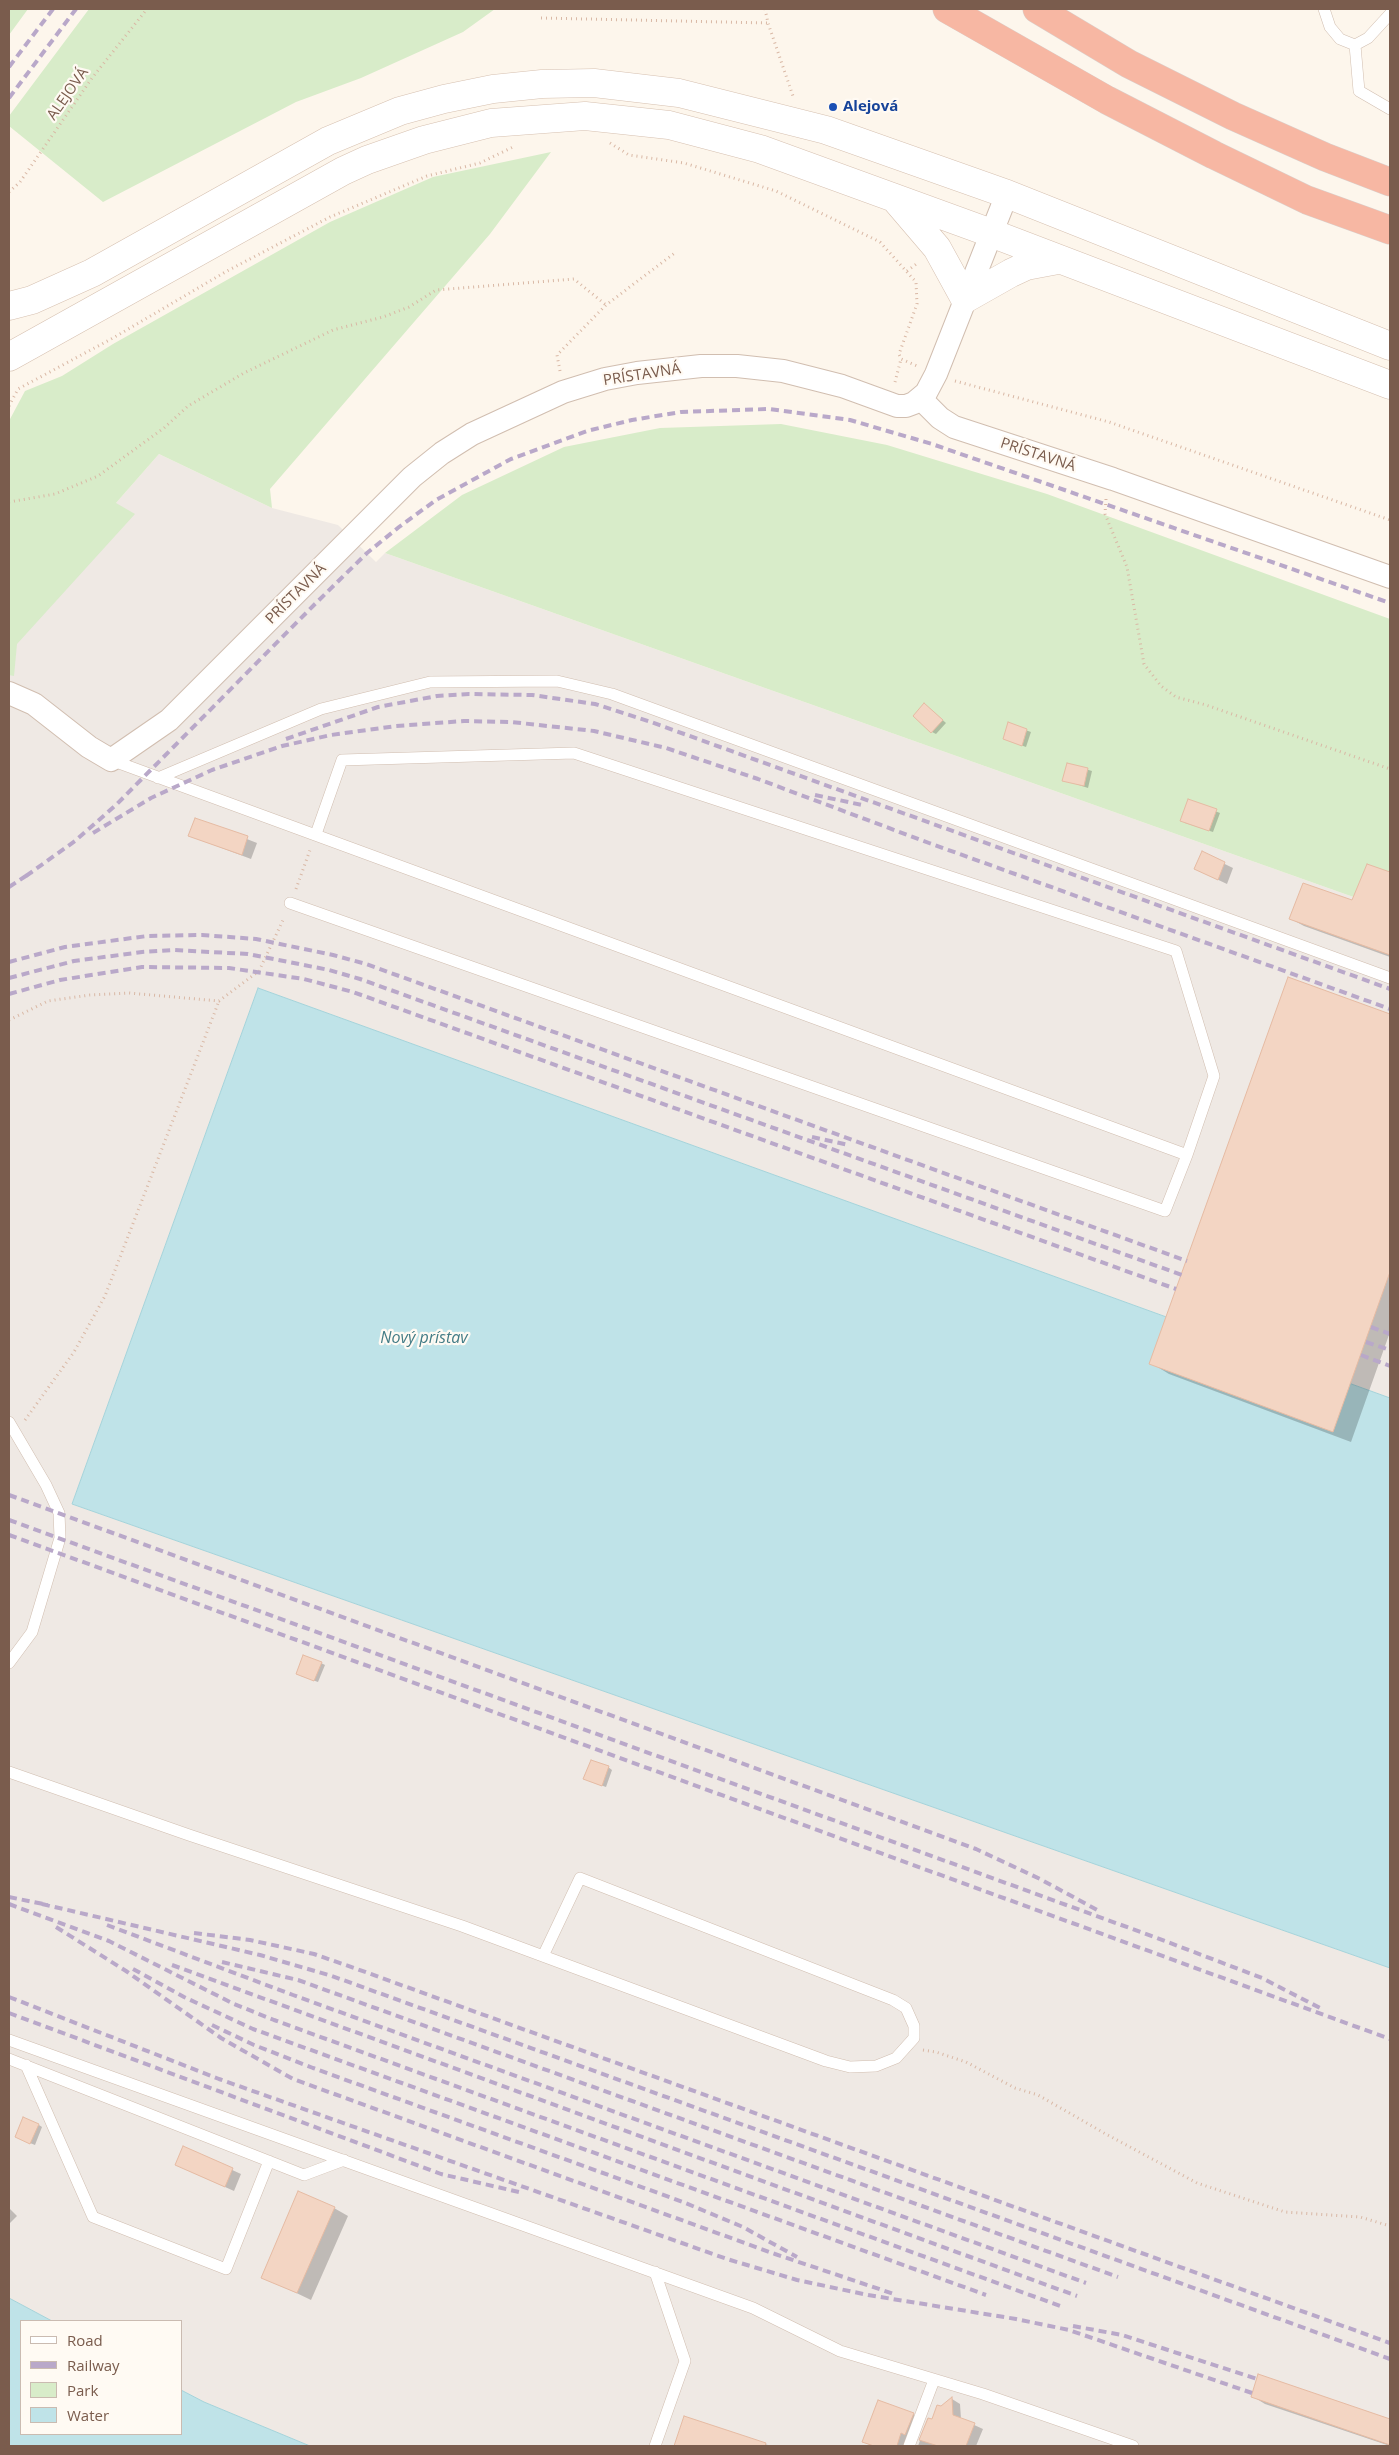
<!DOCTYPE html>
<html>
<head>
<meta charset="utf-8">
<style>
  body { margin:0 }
  #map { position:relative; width:1399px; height:2455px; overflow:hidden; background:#fdf6ec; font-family:"Open Sans",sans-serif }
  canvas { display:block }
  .frame { position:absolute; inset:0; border:10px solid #7a5c4d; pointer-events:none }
  .legend { position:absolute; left:20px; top:2320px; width:162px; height:115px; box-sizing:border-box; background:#fffaf3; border:1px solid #cabbb1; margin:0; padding:6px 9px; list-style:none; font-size:15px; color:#7a5c4d }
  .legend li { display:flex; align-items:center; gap:10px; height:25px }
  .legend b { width:25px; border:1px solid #cabbb1 }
</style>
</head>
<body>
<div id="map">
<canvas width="1399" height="2455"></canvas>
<div class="frame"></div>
<ul class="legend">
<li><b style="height:6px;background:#fff"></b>Road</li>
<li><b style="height:6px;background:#b9a8c9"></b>Railway</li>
<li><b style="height:14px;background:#d8ecc9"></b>Park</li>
<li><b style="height:14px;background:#bfe3e8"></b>Water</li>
</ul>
</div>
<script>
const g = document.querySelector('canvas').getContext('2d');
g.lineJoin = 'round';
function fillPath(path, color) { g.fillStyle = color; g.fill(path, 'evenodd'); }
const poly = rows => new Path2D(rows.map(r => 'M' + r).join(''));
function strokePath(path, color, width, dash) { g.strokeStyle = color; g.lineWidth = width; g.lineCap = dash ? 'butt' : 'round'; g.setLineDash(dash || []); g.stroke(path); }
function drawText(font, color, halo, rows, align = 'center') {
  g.font = font + ' "Open Sans",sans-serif'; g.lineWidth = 4.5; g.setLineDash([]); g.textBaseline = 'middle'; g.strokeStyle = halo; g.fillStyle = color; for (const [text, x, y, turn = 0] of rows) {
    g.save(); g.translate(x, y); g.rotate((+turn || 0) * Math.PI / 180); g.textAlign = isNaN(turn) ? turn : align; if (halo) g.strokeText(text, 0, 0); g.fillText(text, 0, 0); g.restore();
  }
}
const industrial = poly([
  [159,454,272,508,338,525,376,562,385,553,1390,910,1390,1398,258,988,72,1504,1390,1968,1390,2446,310,2446,204,2402,181,2390,181,2321,52,2321,9,2298,9,625]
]);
const green = poly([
  [9,9,28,9,9,35],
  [89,9,495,9,463,32,361,78,296,102,103,202,9,126,9,116],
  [551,152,490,234,270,489,272,508,159,454,116,503,135,514,17,644,14,676,9,675,9,421,25,391,62,376,113,344,330,222,433,177],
  [781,424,887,445,1047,494,1390,619,1390,910,385,553,462,495,564,447,660,428]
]);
const water = poly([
  [258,988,1390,1398,1390,1968,72,1504,258,988],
  [9,2298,52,2321,21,2321,21,2434,181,2434,181,2390,204,2402,310,2446,9,2446,9,2298]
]);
const shadow = poly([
  [928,707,946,723,936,734,932,732],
  [1009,724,1031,732,1026,747,1004,739],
  [1068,764,1092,771,1088,788,1064,780],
  [1189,801,1220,813,1213,832,1185,823],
  [196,819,257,843,251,859,190,836],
  [1202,853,1233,868,1227,884,1195,869],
  [1368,865,1390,874,1390,957,1304,926,1291,919,1353,902],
  [1289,979,1390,1016,1390,1332,1351,1442,1169,1374,1151,1363],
  [321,1663,325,1665,318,1682,301,1676],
  [608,1767,612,1770,606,1787,589,1781],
  [39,2125,42,2127,35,2145,20,2139],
  [184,2148,241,2174,234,2191,185,2169],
  [9,2208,17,2216,9,2224],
  [334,2208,348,2216,311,2300,263,2277],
  [1259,2376,1390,2420,1390,2446,1265,2404,1252,2396],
  [952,2399,960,2404,961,2419,983,2429,976,2446,918,2446,928,2419,932,2421,941,2408],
  [913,2414,921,2419,912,2446,872,2446,864,2442],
  [685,2418,771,2446,675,2446]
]);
const building = poly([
  [924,703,943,720,931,733,913,716,924,703],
  [1008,722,1027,729,1022,746,1003,739,1008,722],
  [1067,763,1088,768,1084,786,1062,781,1067,763],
  [1188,799,1217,809,1209,831,1180,821,1188,799],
  [195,818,248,836,242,855,188,836,195,818],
  [1202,851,1225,862,1218,880,1194,869,1202,851],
  [1367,864,1390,872,1390,955,1289,919,1303,883,1352,900,1367,864],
  [1288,977,1390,1014,1390,1272,1333,1432,1149,1364,1288,977],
  [303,1655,322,1662,314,1681,296,1674,303,1655],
  [591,1760,609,1766,602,1786,583,1779,591,1760],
  [23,2117,39,2124,30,2144,15,2137,23,2117],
  [183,2146,233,2168,225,2187,175,2165,183,2146],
  [298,2191,335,2207,297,2293,261,2278,298,2191],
  [1258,2374,1390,2419,1390,2445,1251,2397,1258,2374],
  [952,2397,953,2415,975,2423,966,2446,938,2446,919,2440,928,2418,932,2419,937,2405,941,2406,952,2397],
  [878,2400,914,2413,905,2435,901,2433,897,2446,874,2446,862,2442,878,2400],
  [684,2416,766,2443,765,2446,674,2446,684,2416]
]);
const path = poly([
  [765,9,768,23,794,99],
  [541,18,768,23],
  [610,143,629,155,684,163,776,191,880,242,916,282,917,304,899,354,901,359,917,366],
  [9,192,20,182,92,78,147,9],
  [907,271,919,262],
  [560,371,557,355,606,305,676,252],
  [955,381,1109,422,1390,520],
  [895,382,901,359],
  [9,406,18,389,113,338,227,271,330,217,427,176,480,163,513,147],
  [1106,499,1105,514,1127,567,1144,664,1161,686,1176,697,1206,705,1390,769],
  [9,502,55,494,98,476,164,428,188,406,244,373,333,330,383,317,409,307,436,290,574,279,606,305],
  [296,889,310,850],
  [9,1020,48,1001,90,995,129,993,219,1001,259,971,284,918],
  [25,1420,74,1352,105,1296,219,1001],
  [923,2050,936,2052,966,2062,1015,2088,1038,2095,1104,2133,1197,2183,1285,2212,1360,2217,1390,2226]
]);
const service = poly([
  [1324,9,1330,27,1340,39,1355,45,1368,38,1390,14],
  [1355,45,1359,91,1390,109],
  [111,760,1187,1155,1165,1211,290,903],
  [158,778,321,709,430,682,557,681,612,694,1390,978],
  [316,834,342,760,574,753,1176,951,1214,1076,1187,1155],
  [9,1422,46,1485,59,1513,60,1538,32,1632,9,1663],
  [9,1772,189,1835,462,1926,826,2061,850,2067,876,2066,896,2058,914,2038,914,2026,906,2008,893,2000,580,1878,543,1956],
  [9,2040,753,2308,840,2351,983,2394,1133,2446],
  [9,2059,304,2175,344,2160],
  [26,2065,93,2217,226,2269,269,2161],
  [655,2272,685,2361,655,2446],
  [909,2446,934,2380]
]);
const minor = poly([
  [921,399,940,418,954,427,1113,479,1390,577],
  [9,693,34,704,89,747,111,760,169,720,412,477,442,453,472,434,563,392,605,379,637,373,701,366,737,366,783,371,842,386,897,406,906,406,914,403,926,393,936,374,1007,194]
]);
const secondary = poly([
  [896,200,937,248,965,299,1011,273,1026,266,1058,260],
  [9,306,32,300,92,273,328,141,400,111,444,99,493,89,542,84,594,83,679,93,826,130,1007,194,1390,346],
  [9,357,343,171,367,160,424,140,491,123,585,116,669,125,760,149,991,233,1390,385]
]);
const motorway = poly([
  [947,9,1107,100,1214,155,1307,200,1390,230],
  [1037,9,1129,64,1233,116,1325,157,1390,182]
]);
const rail = poly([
  [9,67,53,9],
  [9,98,76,9],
  [286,739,378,707,437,696,469,694,532,695,595,704,651,722,1390,989],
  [815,795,862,805],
  [93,833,151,798,212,770,282,746,331,735,396,726,464,721,511,722,594,731,666,748,758,779,929,843,1390,1009],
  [26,876,75,841,116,805,315,604,367,553,399,527,436,500,511,459,587,431,632,420,681,412,769,409,850,420,932,444,1390,603],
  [9,887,32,872],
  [9,962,65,947,147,936,202,935,256,939,333,955,366,964,1187,1261],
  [9,978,74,961,142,952,173,950,248,954,329,970,360,979,1182,1275],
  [9,994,60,980,142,967,229,968,304,979,353,992,1176,1289],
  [812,1137,849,1145],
  [1371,1327,1390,1334],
  [1366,1342,1390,1350],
  [1361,1355,1390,1366],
  [9,1495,976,1849,1040,1879,1101,1912],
  [9,1520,1157,1938,1262,1978,1320,2008],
  [9,1535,1390,2039],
  [9,1897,48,1905],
  [9,1904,109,1941,234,2004,274,2020,1063,2307],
  [42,1904,260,1955,332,1976,1390,2359],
  [107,1925,293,1995,1086,2283],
  [56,1927,126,1971,221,2038,293,2079,775,2254,894,2294],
  [194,1933,250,1940,314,1954,357,1969,1390,2343],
  [222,1962,298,1980,1118,2277],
  [172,1965,1077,2296],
  [133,1969,184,1997,253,2029,986,2295],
  [9,1997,219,2079,727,2259,797,2280,868,2295,1016,2319,1069,2330,1252,2393],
  [9,2013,441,2174,523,2193],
  [212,2025,254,2045,313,2068,683,2202,743,2227,797,2257],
  [1073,2326,1122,2335,1257,2379]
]);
const markers = [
  [833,107,5,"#1a4fb4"]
];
const streetNames = [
  ["ALEJOVÁ",68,94,-55],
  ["PRÍSTAVNÁ",642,375,-9],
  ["PRÍSTAVNÁ",1038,455,18],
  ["PRÍSTAVNÁ",296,594,-45]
];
const transitNames = [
  ["Alejová",843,107]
];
const waterNames = [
  ["Nový prístav",424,1338]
];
fillPath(industrial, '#efe9e4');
fillPath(green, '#d8ecc9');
fillPath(water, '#bfe3e8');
strokePath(water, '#a5d3da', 1);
fillPath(shadow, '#0003');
fillPath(building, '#f3d5c3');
strokePath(building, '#e6bba3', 1);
strokePath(service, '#d1beb0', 12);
strokePath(minor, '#d1beb0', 24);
strokePath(secondary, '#d6c0b0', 29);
strokePath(motorway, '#dad1cd', 29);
strokePath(path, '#d9b8a5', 3, [1, 4]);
strokePath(service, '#fff', 11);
strokePath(minor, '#fff', 22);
strokePath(secondary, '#fff', 28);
strokePath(motorway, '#f7b7a3', 28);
strokePath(rail, '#b9a8c9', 4, [8, 5]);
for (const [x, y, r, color] of markers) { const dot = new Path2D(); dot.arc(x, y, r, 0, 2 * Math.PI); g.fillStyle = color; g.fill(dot); strokePath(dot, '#fffaf3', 2); }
drawText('15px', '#7a5c4d', '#fffaf3', streetNames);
drawText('bold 15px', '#164399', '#fffaf3', transitNames, 'left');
drawText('italic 16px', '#437c86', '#fffaf3', waterNames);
</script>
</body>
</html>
